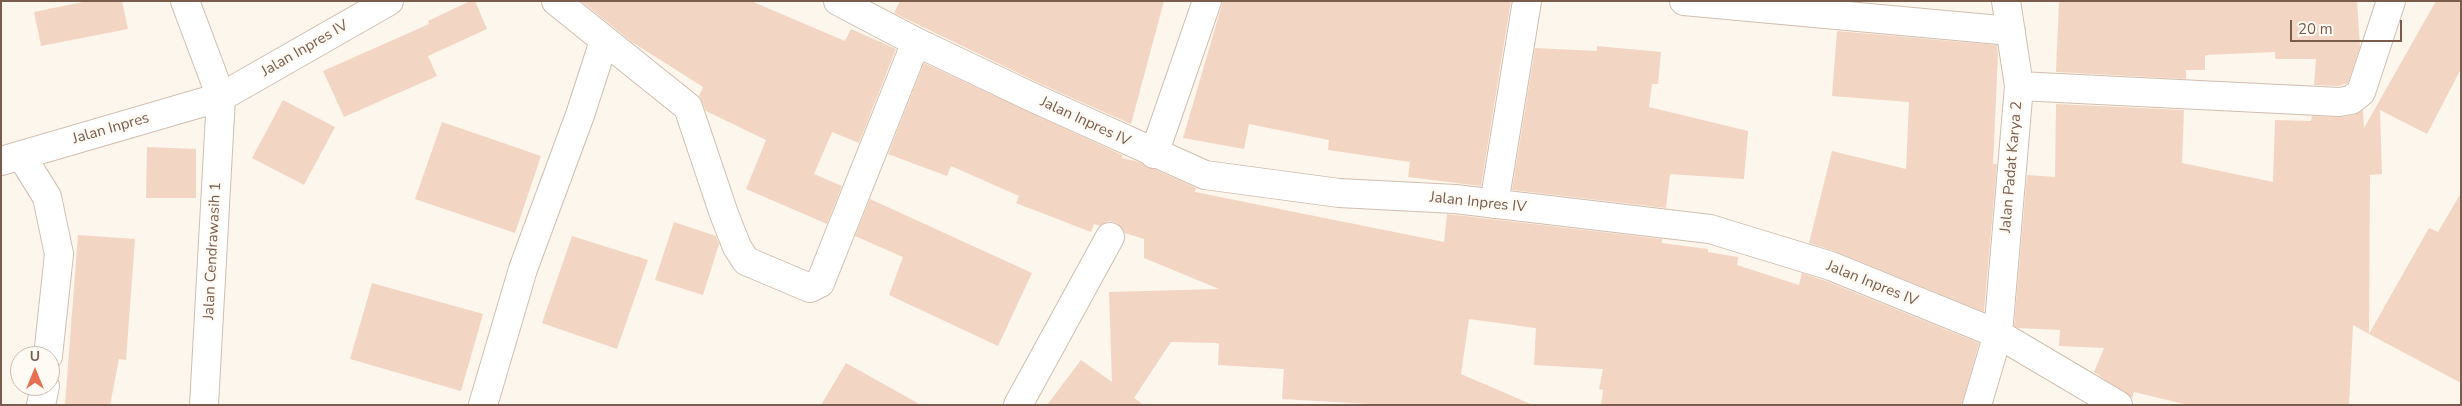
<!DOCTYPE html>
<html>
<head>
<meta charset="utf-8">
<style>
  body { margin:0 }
  #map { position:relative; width:2462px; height:406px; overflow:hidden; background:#fdf6ec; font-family:"Nunito Sans",sans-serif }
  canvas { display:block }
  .frame { position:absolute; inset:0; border:2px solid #7a5c4d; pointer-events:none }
  .north { position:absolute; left:10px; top:346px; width:50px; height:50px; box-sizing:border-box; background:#fffaf3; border:1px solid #cabbb1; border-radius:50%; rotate:0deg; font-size:14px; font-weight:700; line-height:20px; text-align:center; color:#7a5c4d }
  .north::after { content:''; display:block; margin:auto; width:18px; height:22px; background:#e76f51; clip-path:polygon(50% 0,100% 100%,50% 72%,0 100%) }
  .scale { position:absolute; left:2290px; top:20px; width:112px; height:22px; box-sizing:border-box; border:2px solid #7a5c4d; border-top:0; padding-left:6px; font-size:15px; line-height:18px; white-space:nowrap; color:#7a5c4d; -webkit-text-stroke:4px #fffaf3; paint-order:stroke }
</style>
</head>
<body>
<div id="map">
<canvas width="2462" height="406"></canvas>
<div class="frame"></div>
<div class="north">U</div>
<div class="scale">20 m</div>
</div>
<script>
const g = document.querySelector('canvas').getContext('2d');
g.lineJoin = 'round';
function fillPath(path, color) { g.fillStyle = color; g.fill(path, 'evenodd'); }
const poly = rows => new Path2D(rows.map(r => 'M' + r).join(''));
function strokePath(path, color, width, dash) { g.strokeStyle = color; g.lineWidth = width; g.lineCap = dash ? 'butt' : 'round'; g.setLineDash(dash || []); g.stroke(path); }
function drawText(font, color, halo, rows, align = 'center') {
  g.font = font + ' "Nunito Sans",sans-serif'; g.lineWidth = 4.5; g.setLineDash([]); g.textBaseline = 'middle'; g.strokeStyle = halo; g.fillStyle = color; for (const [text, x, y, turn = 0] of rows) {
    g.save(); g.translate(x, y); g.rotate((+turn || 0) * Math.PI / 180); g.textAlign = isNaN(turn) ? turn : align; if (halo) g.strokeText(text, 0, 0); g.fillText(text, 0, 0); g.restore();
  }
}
const building = poly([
  [88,1,122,1,128,29,41,46,34,12],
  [470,1,475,1,487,29,428,56,437,76,344,117,323,71,429,24,428,21],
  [581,1,751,1,845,41,851,29,896,49,859,143,832,132,814,174,842,186,827,224,746,189,766,140,706,111,699,96,703,87,632,42],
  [900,1,1164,1,1131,124,1043,85,894,13],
  [1223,1,1511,1,1481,186,1408,177,1410,162,1328,150,1329,140,1249,124,1244,149,1183,138],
  [2059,1,2357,1,2360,47,2348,83,2338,86,2314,85,2316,59,2275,59,2275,52,2205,55,2205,70,2186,70,2186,79,2056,72],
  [2436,1,2461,1,2461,69,2427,134,2380,110,2382,174,2370,175,2369,334,2353,325,2349,405,2188,405,2134,392,2132,398,2094,372,2104,348,2059,346,2060,330,2018,328,2014,326,2027,175,2055,177,2056,104,2184,110,2182,163,2273,182,2275,120,2311,121,2312,116,2341,117,2354,115,2363,110,2364,128],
  [1837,31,1997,45,1998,55,1993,164,1997,164,1984,312,1837,252,1809,243,1832,151,1906,169,1909,102,1832,96],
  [1597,46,1661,52,1658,84,1652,84,1649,107,1748,131,1744,179,1670,174,1666,208,1512,190,1535,48,1597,51],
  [924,63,1122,155,1122,158,1139,162,1196,188,1195,192,1444,242,1447,214,1662,239,1662,243,1708,249,1708,252,1738,257,1737,265,1799,285,1802,273,1826,281,1979,343,1962,405,1601,405,1603,390,1599,389,1603,369,1534,365,1536,328,1469,319,1461,374,1533,405,1387,405,1282,399,1284,369,1218,365,1219,343,1171,342,1134,398,1144,405,1047,405,1081,360,1112,382,1109,292,1219,289,1144,258,1144,239,1125,233,1117,223,1109,221,1100,226,1094,224,1091,232,1016,203,1019,196,951,166,947,176,888,154],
  [283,100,335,127,304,185,252,158],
  [442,122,541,156,515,233,415,199],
  [147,147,196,149,196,198,146,198],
  [2461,193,2461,383,2369,334,2429,228,2438,232],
  [870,199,1032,273,998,346,889,295,903,257,855,236],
  [674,222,716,236,719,244,703,295,655,280],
  [78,235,135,239,126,360,119,359,110,405,65,405],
  [572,236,648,260,617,349,542,323],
  [372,283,483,314,461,391,350,359],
  [846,363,921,405,821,405]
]);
const minor = poly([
  [185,1,221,97,204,405],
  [556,1,688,107,724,214,737,247,746,261,810,288,820,283,916,42],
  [838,1,916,42,1036,99,1205,175,1339,193,1455,199,1710,229,1831,266,1998,334,2118,405],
  [1684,1,2011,31],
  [2019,86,2339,102,2351,100,2361,92,2391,1],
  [1154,154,1207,1],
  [21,155,47,197,59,254,48,356],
  [1,161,221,97,389,1],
  [1494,204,1527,1],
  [41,405,45,386],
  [483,405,523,269,580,115,604,41],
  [1018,405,1110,237],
  [1977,405,1998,334,2019,86,2006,1]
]);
const streetNames = [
  ["Jalan Inpres IV",305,49,-30],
  ["Jalan Inpres IV",1085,122,25],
  ["Jalan Inpres",111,129,-16],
  ["Jalan Padat Karya 2",2012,167,-85],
  ["Jalan Inpres IV",1478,203,6],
  ["Jalan Cendrawasih 1",213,251,-87],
  ["Jalan Inpres IV",1872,284,22]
];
fillPath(building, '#f3d5c3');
strokePath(minor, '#d1beb0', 30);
strokePath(minor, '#fff', 28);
drawText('15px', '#7a5c4d', '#fffaf3', streetNames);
</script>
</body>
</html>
